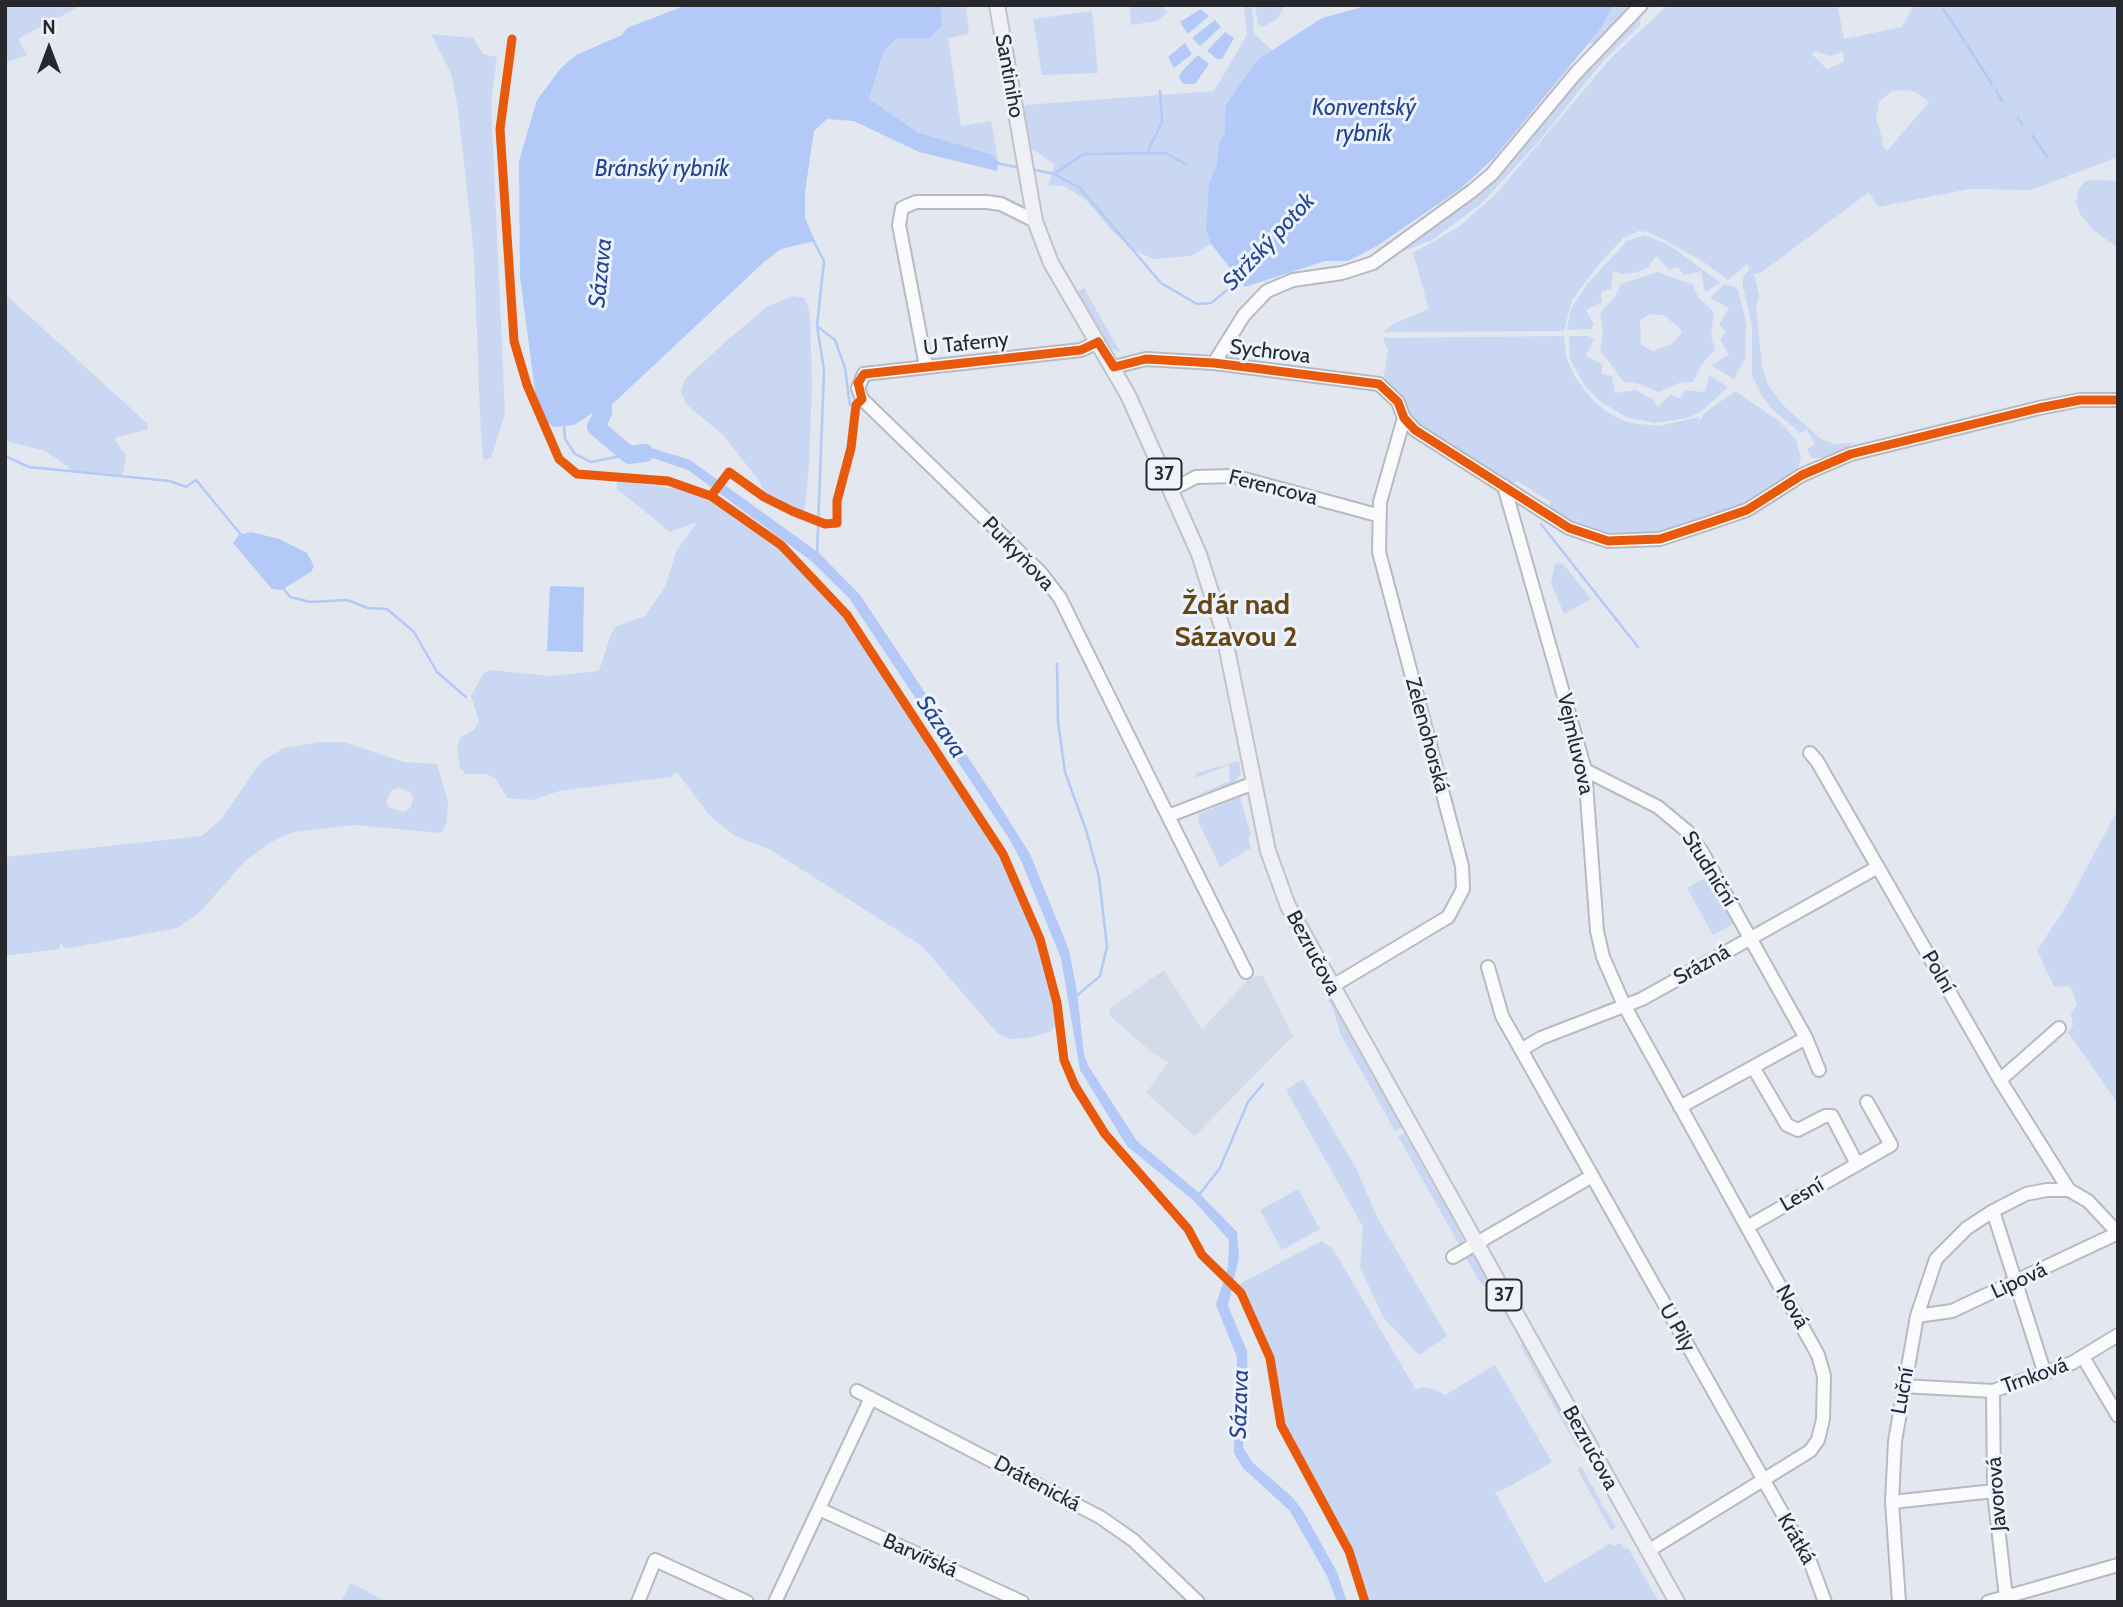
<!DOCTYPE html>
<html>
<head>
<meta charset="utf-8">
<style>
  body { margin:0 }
  #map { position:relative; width:2123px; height:1607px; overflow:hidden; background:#e3e7ef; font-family:Cabin,sans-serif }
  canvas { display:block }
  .frame { position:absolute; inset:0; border:7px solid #26282e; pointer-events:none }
  .north { position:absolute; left:14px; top:14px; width:70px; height:70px; -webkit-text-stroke:5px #edf3fe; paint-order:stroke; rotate:0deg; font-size:19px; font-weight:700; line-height:28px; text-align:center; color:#26282e }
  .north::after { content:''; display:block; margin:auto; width:24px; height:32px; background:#26282e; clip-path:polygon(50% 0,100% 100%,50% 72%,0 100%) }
</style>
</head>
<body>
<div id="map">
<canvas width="2123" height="1607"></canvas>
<div class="frame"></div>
<div class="north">N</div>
</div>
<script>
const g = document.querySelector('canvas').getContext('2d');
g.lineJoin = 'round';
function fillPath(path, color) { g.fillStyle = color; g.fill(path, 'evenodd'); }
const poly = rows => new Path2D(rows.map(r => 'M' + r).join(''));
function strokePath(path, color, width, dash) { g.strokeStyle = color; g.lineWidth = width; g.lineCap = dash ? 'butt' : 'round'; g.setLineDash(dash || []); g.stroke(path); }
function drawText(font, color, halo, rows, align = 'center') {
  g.font = font + ' Cabin,sans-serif'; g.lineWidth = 6; g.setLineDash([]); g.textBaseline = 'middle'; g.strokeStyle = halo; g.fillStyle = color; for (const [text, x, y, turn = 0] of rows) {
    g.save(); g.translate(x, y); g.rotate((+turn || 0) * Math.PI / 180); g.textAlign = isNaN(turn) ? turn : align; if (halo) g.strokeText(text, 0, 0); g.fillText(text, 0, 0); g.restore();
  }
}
const built = poly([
  [1164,970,1202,1029,1251,977,1263,976,1293,1036,1195,1136,1146,1093,1169,1062,1155,1055,1109,1015,1110,1008]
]);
const green = poly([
  [5,5,82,5,18,39,27,55,5,63],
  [940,5,966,5,969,34,948,38,961,126,991,121,998,161,991,154,919,133,869,99,883,53,896,38,930,38],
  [1130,5,1162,5,1167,13,1157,21,1131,25],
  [1244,5,1252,8,1254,34,1273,51,1256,61,1225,106,1225,133,1219,143,1217,164,1209,183,1206,230,1211,244,1191,256,1153,259,1134,250,1112,231,1086,200,1064,186,1049,185,1054,164,1028,146,1023,122,1025,105,1214,91,1247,35],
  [1255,5,1285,5,1277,19,1263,27,1258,24],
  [1613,5,1631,5,1600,41,1588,44,1601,28],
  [1668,5,1838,7,1844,39,1902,27,1914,5,2118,5,2118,157,2031,190,1969,189,1878,207,1869,192,1762,272,1754,274,1759,295,1756,308,1762,365,1768,385,1784,406,1821,439,1834,444,1854,443,1829,458,1812,458,1807,449,1815,445,1807,430,1800,433,1773,410,1762,396,1752,375,1752,325,1743,286,1743,276,1750,269,1747,264,1728,280,1701,260,1649,232,1638,231,1623,238,1596,268,1572,300,1564,331,1383,332,1395,323,1429,309,1413,253,1457,228,1496,194,1610,59],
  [1816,51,1829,56,1843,52,1844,62,1827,69,1812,54],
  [1904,90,1916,92,1929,102,1887,151,1882,146,1883,141,1876,119,1879,102,1892,91],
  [1092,11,1098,73,1042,75,1033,19],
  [1641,11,1640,25,1603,61,1539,141,1481,204,1432,240,1383,259,1430,231,1530,141,1570,85],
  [431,34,473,38,483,54,497,57,491,102,505,414,491,458,485,460,483,458,480,415,474,254,458,109,451,73],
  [2097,180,2118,181,2118,248,2093,230,2080,214,2076,202,2078,190,2085,181],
  [1644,235,1669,245,1721,283,1705,292,1701,271,1684,275,1678,267,1669,270,1656,256,1648,267,1638,272,1623,274,1613,271,1611,289,1601,292,1602,302,1586,310,1594,325,1591,329,1567,330,1571,309,1587,284,1627,241],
  [1658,272,1693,285,1698,297,1714,312,1711,336,1715,350,1702,364,1693,382,1679,383,1659,392,1637,383,1624,382,1600,350,1603,333,1600,313,1615,297,1621,284],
  [1650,314,1663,315,1681,329,1682,332,1672,344,1653,351,1641,345,1640,320],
  [1723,285,1734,286,1738,291,1746,321,1745,358,1734,379,1711,365,1729,355,1720,340,1726,332,1719,324,1729,308,1710,298],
  [1084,288,1120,352,1111,348,1076,293],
  [5,294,148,424,147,430,114,438,126,456,123,473,117,477,73,471,46,451,5,441],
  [793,296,805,298,810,314,812,388,809,465,805,508,802,513,765,495,760,482,724,436,686,404,681,392,685,379,731,337,768,306],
  [1564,336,1566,357,1575,377,1595,403,1614,416,1630,423,1659,426,1699,417,1698,426,1703,414,1735,391,1780,422,1796,440,1801,458,1796,475,1761,499,1680,531,1635,537,1596,535,1575,524,1580,518,1572,524,1547,509,1551,502,1517,481,1512,486,1470,461,1469,455,1467,459,1422,429,1383,381,1388,351,1383,338],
  [1569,336,1589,336,1594,340,1586,356,1602,364,1602,374,1612,376,1615,393,1636,390,1652,399,1658,407,1670,395,1680,398,1685,390,1702,392,1706,390,1709,375,1728,387,1702,411,1687,418,1655,423,1626,417,1601,402,1585,386,1570,359],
  [617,481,694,491,722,505,780,547,836,603,872,651,985,828,1019,894,1038,943,1053,996,1058,1021,1050,1032,1027,1038,1010,1039,998,1034,922,946,771,850,735,836,710,816,677,772,671,777,559,791,532,800,507,798,495,778,486,774,466,774,460,768,457,748,460,738,474,730,479,721,471,696,484,673,491,670,550,676,599,671,611,634,617,626,645,616,665,587,676,552,697,522,670,532,617,489],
  [1555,563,1563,564,1591,599,1564,614,1551,583],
  [320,742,344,742,404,762,437,764,448,801,447,822,441,833,354,825,294,832,271,842,245,861,199,913,177,928,65,949,61,943,58,949,5,956,5,857,202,836,222,818,261,762,284,748],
  [398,788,410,792,413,798,411,807,404,812,388,807,386,801,392,790],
  [1239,761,1241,774,1233,783,1194,796,1230,781,1229,765,1195,778,1197,773],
  [1240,797,1251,835,1248,837,1251,848,1220,867,1198,821,1199,814],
  [2118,809,2118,1104,2068,1032,2073,1026,2071,1014,2077,1005,2072,989,2069,986,2054,987,2037,950,2067,905],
  [1265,866,1305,955,1402,1127,1395,1131,1340,1033,1334,1011,1288,924],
  [1707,877,1733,924,1713,935,1687,888],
  [1303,1079,1356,1168,1378,1219,1447,1336,1419,1355,1384,1318,1360,1268,1363,1227,1286,1090],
  [1404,1133,1464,1239,1461,1248,1398,1136],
  [1298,1189,1320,1229,1282,1250,1260,1210],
  [1321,1241,1333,1249,1416,1390,1422,1387,1434,1389,1445,1395,1495,1365,1552,1462,1501,1491,1495,1492,1545,1583,1611,1543,1614,1546,1620,1543,1624,1549,1628,1548,1659,1602,1370,1602,1351,1549,1285,1430,1271,1351,1238,1285],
  [1472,1254,1511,1322,1510,1323,1495,1296,1478,1280,1465,1255],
  [1522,1344,1578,1441,1579,1451,1520,1345],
  [1581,1466,1602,1504,1600,1505,1605,1509,1616,1527,1611,1530,1577,1469],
  [351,1583,387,1602,341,1602]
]);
const water = poly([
  [687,5,940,5,942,25,930,38,896,38,883,53,869,99,919,133,991,154,998,161,997,171,919,152,854,121,827,119,814,131,805,192,805,218,815,241,781,249,765,261,603,413,594,412,574,425,554,427,548,423,536,398,520,277,519,161,537,100,561,68,576,55,622,35,627,28],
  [1370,5,1613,5,1601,28,1494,158,1460,189,1377,246,1348,261,1325,261,1245,287,1211,244,1206,230,1209,183,1217,164,1219,143,1225,133,1225,106,1256,61,1322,18],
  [1201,9,1209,16,1188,34,1180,22],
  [1215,20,1221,27,1200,46,1192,38],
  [1225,32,1234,38,1222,59,1217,59,1207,51],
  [1185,43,1192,54,1174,68,1168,57],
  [1198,55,1209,64,1195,84,1183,84,1179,77,1182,71],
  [631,448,655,449,690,460,819,553,860,595,993,795,1030,854,1069,950,1077,992,1084,1055,1089,1067,1137,1141,1197,1191,1237,1232,1239,1257,1228,1306,1247,1351,1248,1396,1243,1447,1252,1462,1292,1497,1303,1511,1337,1572,1347,1602,1337,1602,1327,1576,1290,1511,1243,1468,1234,1453,1237,1357,1216,1305,1228,1267,1229,1240,1194,1201,1127,1146,1080,1070,1061,958,1022,863,1010,840,849,598,810,560,688,470,653,458,629,459,619,452],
  [251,532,279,539,307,553,314,566,311,572,281,590,272,589,233,543,239,535],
  [550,586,584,587,583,652,547,651]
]);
const stream = poly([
  [1943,9,1965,42],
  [1967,45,1992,84],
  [1996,90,2002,101],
  [2018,118,2022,124],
  [2032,135,2047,157],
  [1147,153,1162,122,1160,91],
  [996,163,1021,168],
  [1031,169,1054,174,1080,188,1161,283,1197,304,1211,303,1242,278],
  [1054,174,1084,154,1165,153,1186,164],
  [812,238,824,261,817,326,824,370,817,554],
  [817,326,835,340,845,368,850,405],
  [564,427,565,439,575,454,591,462,626,455],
  [5,456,29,467,170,481,186,487,196,480,242,536],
  [1541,524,1638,647],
  [283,588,290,597,310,602,347,600,368,608,387,609,414,632,437,672,466,697],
  [1057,664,1058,722,1065,772,1086,830,1099,877,1107,947,1100,976,1075,997],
  [1199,1195,1220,1168,1248,1102,1263,1084]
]);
const river = poly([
  [603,389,603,413,596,427,629,455,645,453]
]);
const minor = poly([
  [1098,342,1081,350,864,374,858,388,862,399,1040,572,1060,598,1168,816,1254,783],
  [1214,363,1244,315,1267,291,1293,280,1342,273,1373,263,1472,191,1492,174,1576,73,1641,5],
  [926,366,899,225,902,208,916,202,987,202,1001,204,1035,221],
  [1114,367,1146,359,1214,363,1379,384,1398,402,1404,418,1415,430,1569,528,1608,541,1660,539,1712,522,1747,510,1802,475,1851,454,2039,408,2080,400,2118,400],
  [1504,486,1585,770,1597,931,1603,957,1624,1005,1818,1355,1824,1376,1823,1419,1818,1440,1810,1451,1648,1551],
  [1171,490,1196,477,1233,476,1377,515],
  [1810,753,1817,761,2000,1080,2069,1190],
  [1585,770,1658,807,1688,832,1702,852,1806,1038,1819,1070],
  [1168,816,1246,972],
  [1488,967,1502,1016,1811,1564,1825,1602],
  [1331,987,1448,917,1463,889,1462,866,1379,552,1380,502,1404,418],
  [1521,1050,1541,1038,1642,999,1878,867],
  [1753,1067,1787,1125,1798,1130,1825,1116,1832,1116,1857,1164],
  [2000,1080,2059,1028],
  [1680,1107,1806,1038],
  [1993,1211,2045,1374],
  [1747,1227,1891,1145,1867,1102],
  [1453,1257,1592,1176],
  [1917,1316,1952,1311,2118,1233],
  [2083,1357,2118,1416],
  [1902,1386,1993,1391,2072,1363,2118,1335],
  [857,1391,1100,1517,1133,1540,1198,1602],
  [1993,1391,1994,1491,2006,1598],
  [1892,1502,1994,1491],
  [819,1509,1022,1602],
  [638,1602,655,1560,747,1602],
  [775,1602,871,1398],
  [1899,1602,1892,1502,1895,1441,1917,1316,1936,1259,1967,1228,1993,1211,2026,1194,2047,1190,2069,1190,2088,1201,2118,1233],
  [1988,1602,2118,1565]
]);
const major = poly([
  [997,5,1035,221,1051,263,1128,395,1199,554,1223,630,1268,851,1288,906,1677,1602]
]);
const cycleway = poly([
  [512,39,500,129,514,341,527,385,559,459,577,474,668,481,711,496,781,545,847,615,1003,854,1040,939,1057,1003,1064,1060,1075,1086,1105,1134,1188,1229,1202,1255,1241,1293,1270,1358,1281,1425,1349,1551,1365,1602],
  [711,496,729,472,764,497,792,511,825,524,837,523,837,501,851,448,856,405,862,399,858,383,864,374,1081,350,1098,342,1114,367,1146,359,1214,363,1379,384,1398,402,1404,418,1415,430,1569,528,1608,541,1660,539,1712,522,1747,510,1802,475,1851,454,2039,408,2080,400,2118,400]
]);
const shields = [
  [1164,474,35],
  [1504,1295,35]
];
const shieldNames = [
  ["37",1164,474],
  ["37",1504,1295]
];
const streetNames = [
  ["Santiniho",1009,76,80],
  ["U Taferny",966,344,-6],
  ["Sychrova",1270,352,7],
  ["Ferencova",1273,488,14],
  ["Purkyňova",1018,554,46],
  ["Zelenohorská",1427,735,75],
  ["Vejmluvova",1575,744,77],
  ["Studniční",1709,869,58],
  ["Bezručova",1313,953,62],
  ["Srázná",1702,965,-29],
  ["Polní",1938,972,60],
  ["Lesní",1802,1195,-30],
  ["Lipová",2019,1281,-25],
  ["Nová",1792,1307,61],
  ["U Pily",1677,1328,61],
  ["Trnková",2035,1376,-20],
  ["Luční",1903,1391,-80],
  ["Bezručova",1590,1448,61],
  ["Drátenická",1037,1484,28],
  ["Javorová",1997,1494,-94],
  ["Krátká",1796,1539,60],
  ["Barvířská",920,1556,24]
];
const waterNames = [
  ["Konventský",1364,108],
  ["rybník",1364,134],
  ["Bránský rybník",662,169],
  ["Stržský potok",1269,242,-47],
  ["Sázava",601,273,-84],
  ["Sázava",941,727,56],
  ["Sázava",1240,1404,-88]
];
const districtNames = [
  ["Žďár nad",1236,606],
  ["Sázavou 2",1236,638]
];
fillPath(built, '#d3dbea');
fillPath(green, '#c9d7f3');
fillPath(water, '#b3c9f8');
strokePath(stream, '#b3c9f8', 2.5);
strokePath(river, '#b3c9f8', 18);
strokePath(minor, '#b8bac0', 16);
strokePath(major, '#c1c3c8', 18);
strokePath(minor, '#fbfbfd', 12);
strokePath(major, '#eef0f5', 14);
strokePath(cycleway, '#e8590c', 9);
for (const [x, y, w] of shields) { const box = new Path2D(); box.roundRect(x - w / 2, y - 15.5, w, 31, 5); g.fillStyle = '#edf3fe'; g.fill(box); strokePath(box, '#26282e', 2); }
drawText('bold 19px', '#26282e', null, shieldNames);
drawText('21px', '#26282e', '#edf3fe', streetNames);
drawText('italic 23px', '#26458e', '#edf3fe', waterNames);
drawText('bold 28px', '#674611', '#edf3fe', districtNames);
</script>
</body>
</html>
